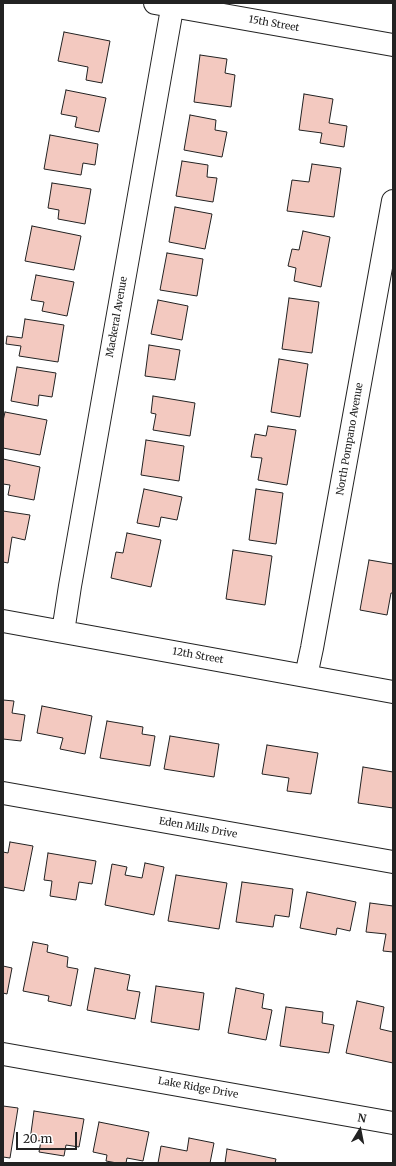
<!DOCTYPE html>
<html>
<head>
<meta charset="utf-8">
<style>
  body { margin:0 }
  #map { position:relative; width:396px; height:1166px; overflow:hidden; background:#fff; font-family:Merriweather,serif }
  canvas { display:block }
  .frame { position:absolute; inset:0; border:4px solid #222; pointer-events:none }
  .north { position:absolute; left:340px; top:1110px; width:40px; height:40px; -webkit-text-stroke:3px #fff; paint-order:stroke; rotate:10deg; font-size:11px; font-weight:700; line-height:16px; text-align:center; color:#222 }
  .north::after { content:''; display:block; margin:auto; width:14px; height:18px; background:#222; clip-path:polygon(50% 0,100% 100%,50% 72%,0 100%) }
  .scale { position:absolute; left:16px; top:1132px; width:61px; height:18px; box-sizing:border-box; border:2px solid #222; border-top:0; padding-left:5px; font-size:12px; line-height:14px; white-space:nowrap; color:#222; -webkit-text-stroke:3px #fff; paint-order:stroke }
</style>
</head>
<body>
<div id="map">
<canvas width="396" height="1166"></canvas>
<div class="frame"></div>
<div class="north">N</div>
<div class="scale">20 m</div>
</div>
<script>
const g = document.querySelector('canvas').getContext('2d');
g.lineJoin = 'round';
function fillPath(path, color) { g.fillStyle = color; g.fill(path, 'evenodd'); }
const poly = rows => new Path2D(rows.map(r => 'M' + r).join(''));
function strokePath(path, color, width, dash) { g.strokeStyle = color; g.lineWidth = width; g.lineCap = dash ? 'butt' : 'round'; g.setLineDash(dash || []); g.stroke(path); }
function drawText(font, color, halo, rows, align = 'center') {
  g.font = font + ' Merriweather,serif'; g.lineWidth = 3; g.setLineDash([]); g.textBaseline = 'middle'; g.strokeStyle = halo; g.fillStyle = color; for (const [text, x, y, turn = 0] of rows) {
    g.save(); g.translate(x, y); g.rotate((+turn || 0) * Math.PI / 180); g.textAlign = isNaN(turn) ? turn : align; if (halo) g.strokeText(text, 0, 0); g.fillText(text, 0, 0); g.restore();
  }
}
const building = poly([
  [64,32,110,41,102,83,86,80,88,67,58,61,64,32],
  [200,55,227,59,225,73,235,75,231,107,194,102,200,55],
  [66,90,106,98,99,132,75,127,77,117,61,114,66,90],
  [304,94,333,99,329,123,347,126,344,147,320,143,322,133,299,130,304,94],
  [190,115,216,120,215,130,227,132,222,157,184,150,190,115],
  [50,135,98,144,95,165,83,163,81,175,44,169,50,135],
  [182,161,208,165,207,177,217,178,213,202,176,196,182,161],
  [312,164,341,168,334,217,287,211,292,180,309,182,312,164],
  [52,183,91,189,85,224,58,219,59,210,48,208,52,183],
  [175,207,212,214,205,249,169,242,175,207],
  [32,226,81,236,74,270,25,261,32,226],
  [303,231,330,237,321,287,294,281,296,268,288,266,292,249,299,250,303,231],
  [167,253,203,259,197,296,160,290,167,253],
  [36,275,74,282,67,316,42,311,44,302,31,300,36,275],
  [289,298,319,302,312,353,282,349,289,298],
  [158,300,188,306,182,340,151,334,158,300],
  [25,319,64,325,58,362,19,356,21,346,6,344,7,336,22,338,25,319],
  [149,345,180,350,175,380,145,376,149,345],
  [279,359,308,364,300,417,271,412,279,359],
  [17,367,56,373,52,397,39,395,38,406,11,401,17,367],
  [153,396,195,403,190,436,153,430,156,414,151,413,153,396],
  [5,412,47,420,40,455,3,448,3,421,5,412],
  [268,426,296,430,287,485,258,480,262,458,251,457,255,434,266,436,268,426],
  [146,440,184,446,179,481,141,475,146,440],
  [3,459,40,467,34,500,8,495,10,485,3,484,3,459],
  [144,489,182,497,177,520,161,517,159,527,137,523,144,489],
  [256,489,283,493,276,544,249,540,256,489],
  [3,511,30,515,25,540,12,537,8,563,3,562,3,511],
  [127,533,161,540,151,587,111,578,116,552,123,553,127,533],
  [233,550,272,556,265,605,226,599,233,550],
  [369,560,393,564,393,593,391,593,387,615,360,610,369,560],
  [3,700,14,701,12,713,25,715,21,741,3,739,3,700],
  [42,706,92,716,85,754,60,749,63,738,37,733,42,706],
  [107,721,143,727,142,734,155,736,150,766,100,758,107,721],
  [170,736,219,744,214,777,164,769,170,736],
  [267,745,318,753,311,794,287,791,289,778,262,774,267,745],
  [363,767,393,772,393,808,358,803,363,767],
  [10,842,33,846,24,891,3,887,3,852,8,853,10,842],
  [48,853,96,861,92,884,79,882,76,900,50,896,52,881,44,880,48,853],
  [145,863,164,867,154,915,105,905,112,864,127,867,125,875,142,878,145,863],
  [176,875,227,883,219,929,168,921,176,875],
  [242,882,293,889,289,917,275,915,273,927,236,922,242,882],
  [307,892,356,902,350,931,337,928,336,935,300,928,307,892],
  [370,903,393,906,393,952,383,951,386,934,366,932,370,903],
  [33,942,48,945,47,952,68,957,67,967,78,969,71,1006,48,1001,49,996,23,991,33,942],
  [3,966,12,968,7,994,3,993,3,966],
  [95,968,130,975,127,990,140,992,135,1019,87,1010,95,968],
  [156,986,204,993,199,1030,151,1022,156,986],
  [236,988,264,994,262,1008,272,1010,266,1040,228,1033,236,988],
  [357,1001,384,1007,380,1029,393,1032,393,1063,346,1053,357,1001],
  [286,1007,323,1012,322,1023,334,1025,329,1053,280,1046,286,1007],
  [3,1106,18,1108,10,1158,3,1157,3,1106],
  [34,1111,84,1119,79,1147,66,1145,64,1156,39,1152,41,1141,30,1140,34,1111],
  [99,1122,149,1132,143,1161,127,1158,126,1163,117,1163,106,1161,107,1155,93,1152,99,1122],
  [189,1138,214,1143,210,1163,158,1163,161,1146,187,1151,189,1138],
  [227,1149,276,1159,275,1163,225,1163,227,1149]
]);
const minor = poly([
  [155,3,393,45],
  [3,621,393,692],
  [63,632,70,586,173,3],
  [306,676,312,648,393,201],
  [3,793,393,862],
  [3,1054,393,1123]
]);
const streetNames = [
  ["15th Street",274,24,10],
  ["Mackeral Avenue",117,317,-80],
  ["North Pompano Avenue",350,439,-80],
  ["12th Street",198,656,10],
  ["Eden Mills Drive",198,828,10],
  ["Lake Ridge Drive",198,1088,10]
];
fillPath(building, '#f3c9c0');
strokePath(building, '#222', 1);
strokePath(minor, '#222', 24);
strokePath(minor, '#fff', 22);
drawText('10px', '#222', '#fff', streetNames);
</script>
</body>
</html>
